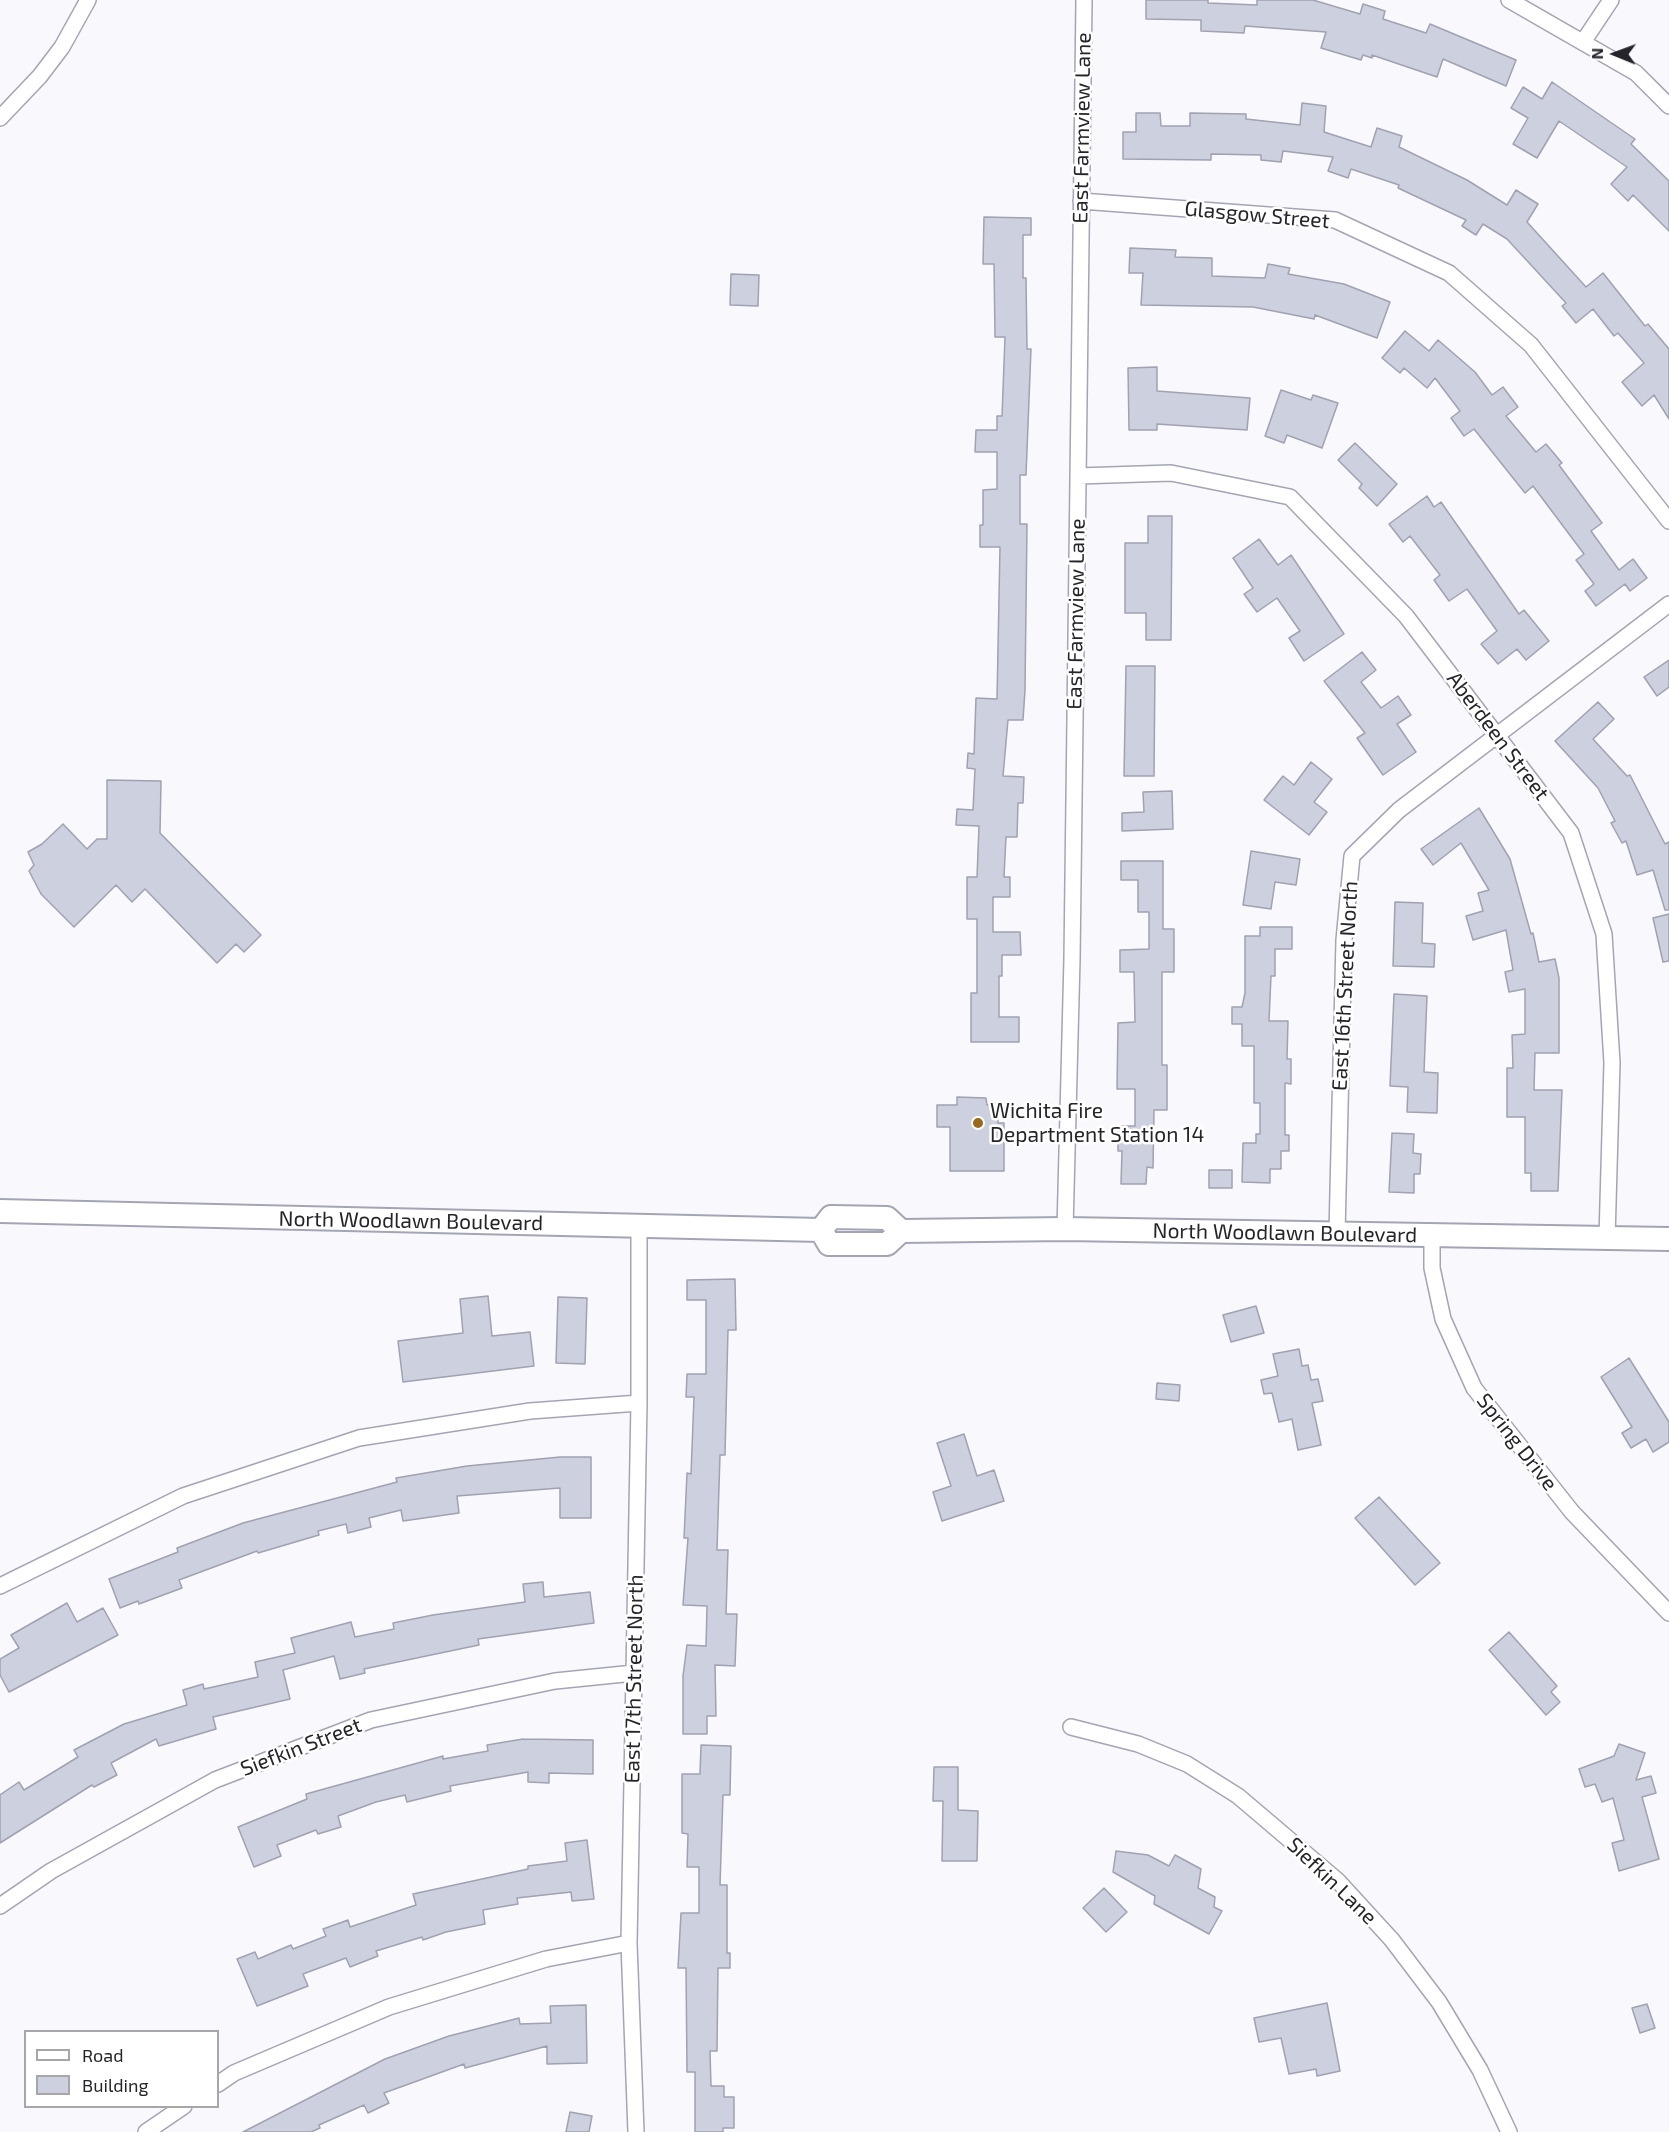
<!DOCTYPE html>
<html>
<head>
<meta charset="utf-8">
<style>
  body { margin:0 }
  #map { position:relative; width:1669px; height:2132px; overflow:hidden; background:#f9f9fd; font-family:"Exo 2",sans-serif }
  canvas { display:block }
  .legend { position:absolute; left:24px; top:2030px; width:195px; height:78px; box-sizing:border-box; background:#fff; border:2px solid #a7a7aa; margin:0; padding:8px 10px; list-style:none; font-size:18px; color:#24242a }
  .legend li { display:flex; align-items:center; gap:12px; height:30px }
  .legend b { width:30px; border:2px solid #a7a7aa }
  .north { position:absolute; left:1585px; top:24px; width:60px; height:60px; -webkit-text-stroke:4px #fff; paint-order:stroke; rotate:271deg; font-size:16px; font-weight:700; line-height:24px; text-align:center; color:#24242a }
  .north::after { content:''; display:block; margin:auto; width:21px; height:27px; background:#24242a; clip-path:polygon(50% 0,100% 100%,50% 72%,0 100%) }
</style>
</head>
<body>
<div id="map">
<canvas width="1669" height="2132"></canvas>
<ul class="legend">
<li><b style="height:8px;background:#fff"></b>Road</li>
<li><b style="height:16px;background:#cdd0df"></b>Building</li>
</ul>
<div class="north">N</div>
</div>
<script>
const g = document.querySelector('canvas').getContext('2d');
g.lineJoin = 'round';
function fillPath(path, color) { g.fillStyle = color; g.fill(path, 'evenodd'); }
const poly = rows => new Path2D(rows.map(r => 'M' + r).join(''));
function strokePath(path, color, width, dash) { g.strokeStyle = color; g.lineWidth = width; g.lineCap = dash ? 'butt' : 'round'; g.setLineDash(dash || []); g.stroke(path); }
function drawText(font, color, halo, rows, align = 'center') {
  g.font = font + ' "Exo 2",sans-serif'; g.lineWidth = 5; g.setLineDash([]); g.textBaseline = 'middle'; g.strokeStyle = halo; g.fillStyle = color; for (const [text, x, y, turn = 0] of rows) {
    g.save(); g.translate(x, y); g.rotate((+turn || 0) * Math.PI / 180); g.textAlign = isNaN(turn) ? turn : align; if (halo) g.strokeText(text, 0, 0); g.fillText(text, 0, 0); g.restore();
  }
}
const building = poly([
  [1146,0,1208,0,1208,3,1257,5,1257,0,1313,0,1360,14,1363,4,1385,11,1383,19,1426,33,1430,24,1516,60,1506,86,1443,59,1437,77,1372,55,1372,58,1363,55,1361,60,1321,48,1326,32,1245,26,1244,33,1201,31,1201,20,1146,19,1146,0],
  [1552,82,1635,139,1631,144,1669,181,1669,231,1633,195,1628,201,1611,184,1627,167,1559,121,1537,158,1513,144,1528,118,1511,108,1523,87,1542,99,1552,82],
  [1302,103,1326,106,1324,132,1371,147,1377,128,1402,136,1399,147,1467,180,1507,205,1516,190,1538,204,1527,222,1586,287,1603,273,1645,326,1648,324,1669,349,1669,419,1654,395,1642,406,1622,382,1644,363,1618,333,1614,336,1593,309,1576,323,1562,306,1566,303,1507,239,1483,224,1476,235,1462,226,1466,220,1398,188,1399,185,1351,169,1348,178,1328,171,1333,157,1283,151,1281,162,1261,160,1261,155,1211,154,1211,160,1123,159,1123,132,1136,132,1136,113,1160,113,1161,126,1190,126,1190,113,1246,114,1246,119,1300,125,1302,103],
  [984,217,1031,218,1031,235,1023,235,1023,278,1026,278,1027,349,1031,349,1026,475,1020,475,1020,524,1027,524,1025,690,1023,720,1008,720,1003,776,1024,777,1023,803,1018,803,1017,837,1006,837,1004,877,1010,877,1010,897,993,897,993,932,1020,932,1021,955,1002,955,1002,976,999,976,999,1017,1019,1017,1019,1042,971,1042,971,993,977,993,977,919,967,919,967,877,977,877,979,826,956,825,957,809,973,810,975,769,967,768,968,753,974,754,976,698,997,699,1000,547,980,547,980,525,983,525,983,490,997,489,997,452,975,452,976,430,997,430,997,416,1002,416,1005,337,995,337,994,264,983,264,984,217],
  [1130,248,1176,250,1175,257,1212,258,1212,276,1265,278,1268,264,1290,268,1288,274,1344,284,1390,302,1377,338,1315,315,1314,319,1253,307,1141,305,1143,273,1129,273,1130,248],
  [731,274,759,275,758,306,730,305,731,274],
  [1405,331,1429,351,1438,340,1475,372,1492,395,1503,387,1518,407,1506,416,1536,452,1546,444,1562,463,1559,465,1602,523,1591,531,1619,570,1633,559,1647,578,1630,591,1625,584,1596,606,1585,591,1594,584,1576,560,1584,554,1533,486,1525,493,1474,429,1464,436,1451,418,1460,411,1435,378,1427,388,1404,368,1400,373,1382,358,1405,331],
  [1157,367,1157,391,1250,398,1247,430,1157,424,1157,430,1129,430,1128,368,1157,367],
  [1281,390,1311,400,1313,395,1338,403,1322,448,1287,435,1284,443,1265,436,1281,390],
  [1355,443,1397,484,1377,506,1359,488,1362,484,1338,460,1355,443],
  [1427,496,1434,507,1441,502,1519,614,1524,610,1549,641,1526,660,1517,649,1498,664,1481,644,1497,631,1467,589,1449,601,1434,580,1440,575,1410,536,1403,542,1389,524,1427,496],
  [1148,516,1172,516,1171,640,1146,640,1146,613,1125,613,1125,543,1148,543,1148,516],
  [1259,539,1278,565,1291,555,1344,634,1304,661,1289,638,1300,631,1277,598,1257,612,1244,594,1253,588,1233,558,1259,539],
  [1362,652,1376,670,1361,682,1381,708,1398,696,1411,715,1397,724,1416,752,1383,775,1357,738,1365,733,1324,681,1362,652],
  [1669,660,1669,687,1657,696,1644,677,1669,660],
  [1126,666,1155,666,1154,776,1124,776,1126,666],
  [1598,702,1614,719,1593,739,1627,776,1630,775,1665,844,1669,842,1669,910,1665,910,1653,870,1637,875,1626,841,1622,843,1611,823,1615,821,1598,788,1555,741,1598,702],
  [1311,762,1332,779,1314,802,1327,812,1309,835,1264,800,1283,776,1294,785,1311,762],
  [107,780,161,781,160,833,261,935,244,952,236,944,217,963,145,889,132,902,116,885,74,927,41,894,29,871,34,865,28,852,42,844,63,824,87,849,97,839,107,839,107,780],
  [1172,791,1173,829,1122,831,1122,813,1144,812,1143,792,1172,791],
  [1479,808,1510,859,1531,934,1533,933,1539,962,1555,959,1559,978,1559,1053,1535,1053,1534,1090,1562,1090,1558,1191,1531,1191,1531,1173,1525,1173,1525,1117,1507,1117,1507,1068,1513,1068,1512,1035,1525,1034,1525,989,1509,992,1505,972,1513,970,1506,930,1473,940,1466,916,1483,911,1478,893,1489,890,1461,843,1433,865,1421,849,1479,808],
  [1251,851,1300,859,1296,885,1275,882,1271,909,1243,905,1251,851],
  [1121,861,1163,861,1163,929,1174,929,1174,972,1162,972,1162,1065,1167,1065,1167,1110,1154,1110,1153,1168,1147,1167,1146,1184,1121,1184,1122,1151,1118,1151,1118,1126,1135,1126,1135,1089,1117,1089,1118,1023,1135,1022,1134,972,1120,972,1120,950,1149,949,1149,912,1138,912,1138,880,1121,880,1121,861],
  [1395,902,1423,903,1422,943,1435,944,1434,967,1393,966,1395,902],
  [1669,914,1669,961,1663,962,1653,918,1669,914],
  [1260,927,1292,927,1292,949,1275,949,1275,976,1271,976,1269,1021,1288,1021,1287,1059,1291,1059,1291,1084,1285,1083,1285,1135,1289,1135,1289,1151,1281,1151,1281,1169,1270,1169,1270,1183,1242,1182,1243,1143,1256,1143,1256,1134,1260,1134,1260,1103,1254,1103,1254,1046,1242,1046,1242,1024,1232,1024,1232,1007,1242,1007,1245,993,1245,936,1260,936,1260,927],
  [1394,994,1427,996,1424,1072,1438,1073,1437,1113,1407,1112,1408,1087,1390,1086,1394,994],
  [957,1097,986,1098,987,1105,998,1105,998,1123,1004,1123,1004,1171,950,1171,950,1127,937,1127,937,1105,957,1105,957,1097],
  [1392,1133,1414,1134,1413,1153,1421,1154,1420,1174,1414,1174,1414,1193,1389,1192,1392,1133],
  [1209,1170,1232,1170,1232,1188,1209,1188,1209,1170],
  [735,1279,736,1330,728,1330,725,1455,720,1455,717,1550,728,1550,726,1614,737,1614,735,1666,715,1665,716,1716,707,1716,707,1734,683,1734,683,1676,687,1645,706,1646,707,1606,683,1605,688,1538,684,1538,687,1473,691,1474,694,1397,686,1397,687,1374,706,1374,706,1300,687,1300,687,1280,735,1279],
  [488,1296,492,1336,530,1332,534,1366,403,1382,398,1341,463,1333,460,1299,488,1296],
  [558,1297,587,1298,585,1364,556,1363,558,1297],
  [1256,1306,1264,1333,1231,1342,1223,1315,1256,1306],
  [1299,1349,1302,1366,1308,1365,1311,1380,1318,1379,1323,1401,1312,1403,1321,1445,1298,1450,1292,1419,1279,1422,1272,1393,1264,1394,1261,1380,1278,1376,1273,1354,1299,1349],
  [1629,1358,1669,1422,1669,1442,1653,1452,1646,1439,1631,1448,1622,1433,1632,1427,1601,1377,1629,1358],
  [1157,1383,1180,1385,1179,1401,1156,1399,1157,1383],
  [964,1434,977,1476,994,1470,1004,1501,942,1521,933,1492,951,1486,937,1443,964,1434],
  [560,1457,591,1457,591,1518,560,1518,560,1488,457,1496,459,1513,403,1521,401,1510,369,1518,371,1527,348,1533,346,1524,318,1531,319,1535,258,1553,257,1551,179,1580,182,1588,139,1604,138,1601,120,1608,109,1579,178,1552,177,1548,243,1523,397,1482,396,1478,467,1466,560,1457],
  [1379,1497,1440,1563,1415,1585,1355,1518,1379,1497],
  [543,1582,544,1597,590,1592,594,1623,478,1639,479,1645,364,1669,365,1673,340,1679,334,1656,283,1670,290,1699,213,1717,216,1729,159,1746,156,1739,111,1763,117,1775,94,1787,92,1785,0,1843,0,1795,19,1782,24,1790,78,1757,74,1750,124,1724,187,1705,183,1690,203,1684,204,1689,258,1677,255,1662,295,1653,291,1638,351,1622,355,1637,394,1629,393,1623,433,1615,525,1602,523,1584,543,1582],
  [67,1603,77,1622,103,1608,118,1635,9,1692,0,1675,0,1659,19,1648,11,1635,67,1603],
  [1509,1632,1557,1686,1551,1692,1560,1702,1546,1715,1489,1650,1509,1632],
  [523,1739,593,1740,593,1774,549,1773,549,1783,528,1782,528,1772,450,1786,451,1791,407,1802,405,1795,376,1802,338,1816,341,1827,318,1834,316,1830,277,1845,281,1856,254,1867,238,1827,307,1799,306,1794,443,1756,443,1759,488,1751,487,1745,523,1739],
  [1619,1744,1645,1753,1636,1780,1651,1776,1656,1793,1642,1797,1659,1859,1619,1871,1612,1843,1624,1840,1613,1798,1602,1802,1595,1784,1585,1787,1579,1769,1614,1756,1619,1744],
  [701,1745,731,1746,730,1795,723,1795,720,1885,727,1885,727,1953,730,1953,730,1968,718,1968,717,2051,710,2051,711,2086,724,2086,724,2097,734,2097,734,2128,723,2128,723,2132,695,2132,695,2072,687,2072,686,1968,678,1968,681,1913,699,1913,699,1867,687,1867,688,1834,682,1833,682,1774,700,1774,701,1745],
  [934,1767,958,1767,958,1810,978,1811,977,1861,942,1861,943,1801,933,1801,934,1767],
  [587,1840,594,1899,572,1901,571,1892,517,1898,518,1904,483,1910,485,1924,446,1932,423,1940,422,1937,376,1951,378,1956,350,1967,346,1958,303,1974,308,1986,257,2006,237,1959,255,1952,258,1959,291,1945,293,1949,326,1936,323,1929,348,1920,350,1927,416,1905,413,1894,528,1869,528,1866,567,1861,565,1843,587,1840],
  [1116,1851,1148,1855,1169,1866,1175,1855,1201,1869,1198,1888,1215,1897,1214,1907,1222,1911,1209,1934,1154,1904,1155,1896,1113,1872,1116,1851],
  [1104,1888,1127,1912,1106,1932,1083,1908,1104,1888],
  [1327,2003,1340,2071,1317,2076,1316,2069,1289,2074,1281,2038,1259,2042,1254,2018,1327,2003],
  [1647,2004,1655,2028,1640,2033,1632,2008,1647,2004],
  [586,2005,587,2063,547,2064,547,2046,465,2068,464,2064,384,2093,389,2103,368,2113,364,2105,319,2125,320,2128,311,2132,243,2132,385,2059,449,2036,519,2018,520,2024,551,2023,550,2006,586,2005],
  [570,2112,592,2116,589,2132,566,2132,570,2112]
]);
const street = poly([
  [1509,0,1636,73,1669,106],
  [1583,42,1611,0],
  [0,118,40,76,62,47,88,0],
  [1081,201,1335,220,1449,273,1531,345,1669,521],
  [1078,476,1171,473,1290,497,1406,616,1571,833,1604,934,1612,1063,1607,1238],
  [1065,1229,1072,959,1084,0],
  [1337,1233,1344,940,1352,856,1399,810,1669,604],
  [1432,1235,1432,1268,1443,1319,1474,1388,1572,1512,1669,1613],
  [0,1586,183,1496,359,1438,530,1411,639,1403],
  [1071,1727,1138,1744,1187,1764,1238,1796,1338,1881,1392,1940,1439,2002,1480,2070,1509,2132],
  [0,1906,51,1871,215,1780,371,1720,555,1681,634,1673],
  [218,2084,234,2073,389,2007,546,1959,629,1943],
  [146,2132,184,2106],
  [636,2132,629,1943,639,1403,639,1226]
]);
const secondary = poly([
  [0,1211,821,1230],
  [821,1230,829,1244,887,1244,901,1231,1065,1229,1669,1239],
  [821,1230,831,1217,887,1218,901,1231]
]);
const markers = [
  [978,1123,6,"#996a1b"]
];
const streetNames = [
  ["East Farmview Lane",1082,128,-89],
  ["Glasgow Street",1257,215,5],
  ["East Farmview Lane",1076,614,-89],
  ["Aberdeen Street",1498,736,53],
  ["East 16th Street North",1345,986,-87],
  ["North Woodlawn Boulevard",411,1221,1],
  ["North Woodlawn Boulevard",1285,1233,1],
  ["Spring Drive",1517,1442,52],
  ["East 17th Street North",634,1679,-89],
  ["Siefkin Street",301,1747,-21],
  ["Siefkin Lane",1332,1881,44]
];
const poiNames = [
  ["Wichita Fire",990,1111],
  ["Department Station 14",990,1135]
];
fillPath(building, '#cdd0df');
strokePath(building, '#a0a1b1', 1.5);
strokePath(street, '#a3a5b4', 18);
strokePath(secondary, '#a3a5b4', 26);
strokePath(street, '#fff', 15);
strokePath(secondary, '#fff', 22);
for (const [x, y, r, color] of markers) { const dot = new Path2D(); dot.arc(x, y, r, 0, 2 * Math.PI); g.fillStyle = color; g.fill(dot); strokePath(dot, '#fff', 2); }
drawText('21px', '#24242a', '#fff', streetNames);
drawText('21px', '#24242a', '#fff', poiNames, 'left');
</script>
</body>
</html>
